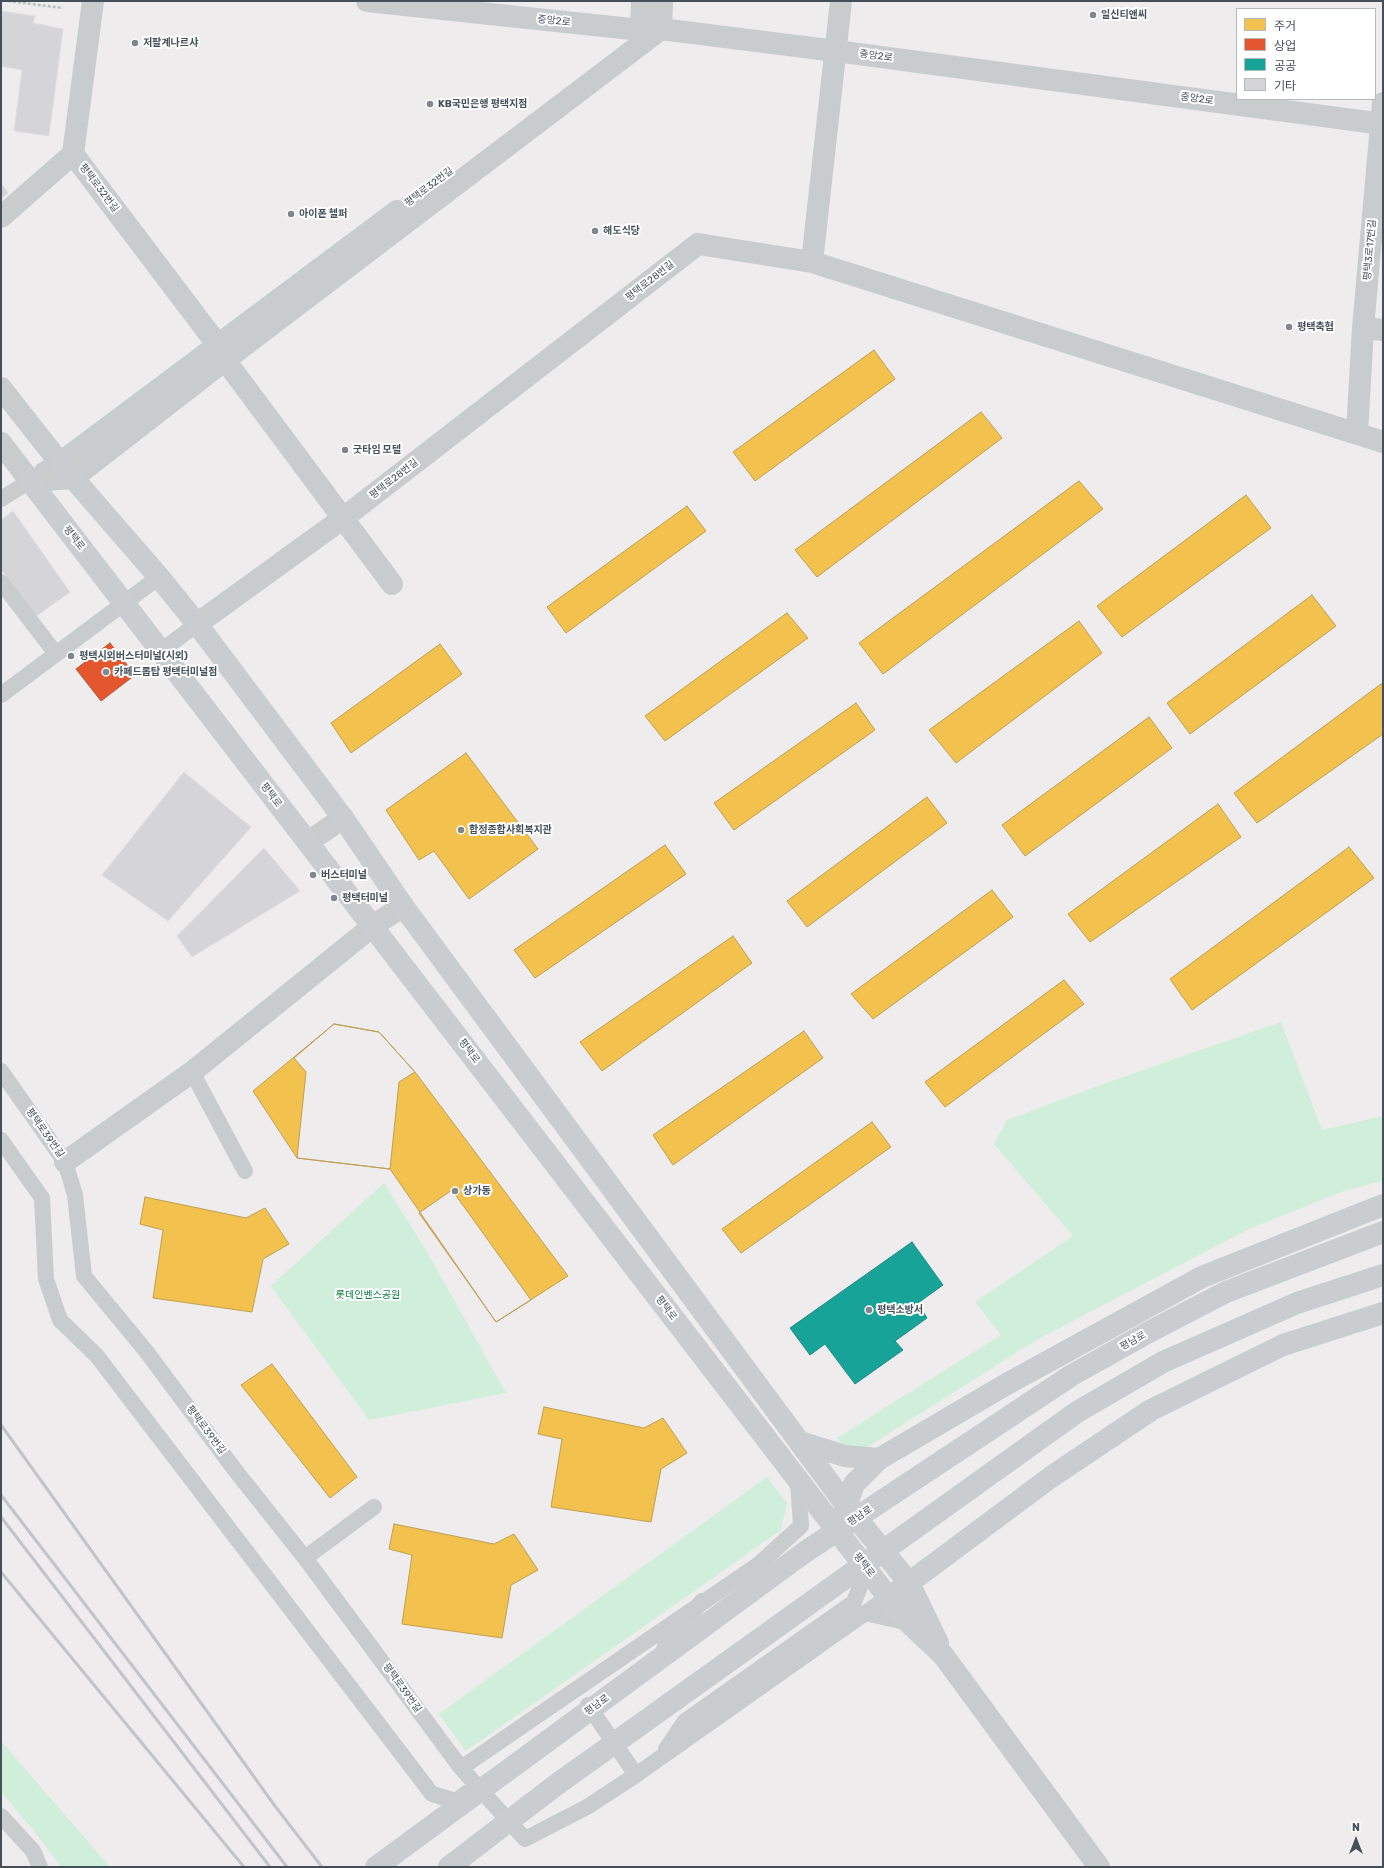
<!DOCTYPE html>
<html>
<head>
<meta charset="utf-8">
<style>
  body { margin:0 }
  #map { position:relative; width:1384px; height:1868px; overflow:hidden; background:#eeecec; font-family:Rubik,"Noto Sans KR",sans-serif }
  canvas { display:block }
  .frame { position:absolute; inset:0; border:2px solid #43505a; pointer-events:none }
  .legend { position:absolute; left:1236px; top:8px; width:140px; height:92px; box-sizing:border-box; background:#fff; border:1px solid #b4b9bd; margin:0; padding:5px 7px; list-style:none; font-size:12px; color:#43505a }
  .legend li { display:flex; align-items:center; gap:8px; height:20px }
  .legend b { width:20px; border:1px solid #b4b9bd }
  .north { position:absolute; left:1336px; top:1820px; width:40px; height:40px; -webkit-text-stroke:3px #fff; paint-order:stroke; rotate:0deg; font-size:11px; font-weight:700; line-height:16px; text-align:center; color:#43505a }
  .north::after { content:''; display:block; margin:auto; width:14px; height:18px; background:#43505a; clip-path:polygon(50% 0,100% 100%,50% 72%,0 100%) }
</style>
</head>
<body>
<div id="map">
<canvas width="1384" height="1868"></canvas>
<div class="frame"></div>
<ul class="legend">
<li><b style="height:11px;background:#f2c14e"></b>주거</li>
<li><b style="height:11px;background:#e4572e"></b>상업</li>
<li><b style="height:11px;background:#17a398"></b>공공</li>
<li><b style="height:11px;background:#d5d4d7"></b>기타</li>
</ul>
<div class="north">N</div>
</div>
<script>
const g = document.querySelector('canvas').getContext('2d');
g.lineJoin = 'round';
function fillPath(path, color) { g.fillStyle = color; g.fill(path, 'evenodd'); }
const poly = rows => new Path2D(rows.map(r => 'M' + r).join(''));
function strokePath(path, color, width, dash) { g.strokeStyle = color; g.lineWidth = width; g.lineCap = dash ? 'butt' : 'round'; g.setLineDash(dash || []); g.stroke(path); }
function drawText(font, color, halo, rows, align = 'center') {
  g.font = font + ' Rubik,"Noto Sans KR",sans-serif'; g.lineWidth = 4; g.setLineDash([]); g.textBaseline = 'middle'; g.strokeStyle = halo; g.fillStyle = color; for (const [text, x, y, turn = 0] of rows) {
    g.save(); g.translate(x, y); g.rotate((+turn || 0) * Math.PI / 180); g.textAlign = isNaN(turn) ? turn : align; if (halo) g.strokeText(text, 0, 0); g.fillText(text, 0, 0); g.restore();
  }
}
const green = poly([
  [1281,1022,1322,1130,1383,1116,1383,1181,1344,1191,1251,1228,1038,1339,864,1449,847,1448,837,1438,1001,1335,975,1302,1073,1236,994,1144,1007,1120,1109,1082],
  [384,1183,427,1252,506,1393,369,1420,271,1286],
  [767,1477,787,1503,781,1530,466,1751,439,1714],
  [1,1741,110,1867,61,1867,35,1832,1,1792]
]);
const homes = poly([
  [874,350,895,379,755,481,733,452,874,350],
  [981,412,1002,438,817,577,795,550,981,412],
  [1079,481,1103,509,883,674,859,643,1079,481],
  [1246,495,1271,528,1122,637,1097,606,1246,495],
  [687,506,706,531,566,633,547,607,687,506],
  [1312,595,1336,626,1190,734,1167,703,1312,595],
  [787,613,808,638,665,741,645,716,787,613],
  [1079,621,1102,653,956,763,929,730,1079,621],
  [440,644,462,674,351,753,331,723,440,644],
  [1381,684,1383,687,1383,734,1257,823,1234,793,1381,684],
  [856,703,875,730,734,830,714,803,856,703],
  [1149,717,1172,748,1025,856,1002,825,1149,717],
  [466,753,538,849,469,899,434,851,419,860,386,810,466,753],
  [927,797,947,823,807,927,787,901,927,797],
  [1218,804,1241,837,1090,942,1068,914,1218,804],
  [665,845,686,874,535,978,514,950,665,845],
  [1349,847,1374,878,1192,1010,1170,979,1349,847],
  [992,890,1013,917,873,1019,851,994,992,890],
  [733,936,752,963,602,1071,580,1042,733,936],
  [1064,980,1084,1004,945,1107,925,1082,1064,980],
  [334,1024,379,1032,415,1072,399,1082,390,1169,297,1158,306,1072,294,1058,334,1024],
  [334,1024,379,1032,415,1072,568,1276,496,1322,390,1169,297,1158,253,1091,334,1024],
  [804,1031,823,1058,673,1165,653,1135,804,1031],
  [872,1122,891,1147,741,1253,722,1229,872,1122],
  [452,1190,531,1300,496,1322,419,1213,452,1190],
  [145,1197,246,1218,265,1208,289,1244,263,1259,252,1312,153,1298,163,1230,140,1224,145,1197],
  [272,1364,357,1477,330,1498,241,1385,272,1364],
  [544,1407,644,1428,663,1418,687,1453,661,1469,651,1522,551,1507,562,1439,538,1434,544,1407],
  [394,1524,494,1544,514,1534,538,1570,511,1585,502,1638,402,1624,412,1555,389,1549,394,1524]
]);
const shops = poly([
  [110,643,135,675,101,701,76,669,110,643]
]);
const public = poly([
  [912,1242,943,1285,918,1303,927,1318,895,1341,903,1350,855,1384,825,1344,810,1355,790,1328,912,1242]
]);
const building = poly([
  [1,11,35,16,33,23,63,29,49,136,14,131,22,70,1,66,1,11],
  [1,183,8,193,1,199,1,183],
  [13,511,70,592,35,617,1,569,1,520,13,511],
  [184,772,251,827,168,921,102,875,184,772],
  [264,848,300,891,192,957,177,936,264,848]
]);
const path = poly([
  [8,1,63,8]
]);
const service = poly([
  [1,499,30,481],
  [1,582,56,654,159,577],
  [161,651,197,624],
  [1,695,56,654],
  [1,1071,65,1162,75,1195,84,1276,146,1351,235,1470,305,1558,461,1768,525,1839,587,1807,636,1775],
  [192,1072,245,1171],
  [1,1140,42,1198,46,1279,60,1320,97,1356,432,1794,456,1801,468,1792],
  [305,1558,374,1507],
  [865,1613,909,1623],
  [664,1648,702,1601],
  [588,1705,636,1775,888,1597],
  [666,1749,685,1721,854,1602,870,1561],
  [461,1768,759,1564,801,1526,798,1481],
  [1,1816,33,1851,40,1867]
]);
const minor = poly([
  [93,1,73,154,217,344,225,360,392,584],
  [1,217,73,154],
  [812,262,1383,442],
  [1363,328,1383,330],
  [1357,433,1363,328,1383,103],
  [197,624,342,519,698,244,812,262,841,1],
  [308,842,343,818],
  [65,1162,192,1072,373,926,403,906]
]);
const tertiary = poly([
  [367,1,641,30,661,29,836,51,1383,124],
  [641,30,642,1],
  [1,388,60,463],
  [1,443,30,481],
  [44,473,60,463,397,211],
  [30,481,73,478,225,360,661,29,662,1],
  [943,1655,1099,1867]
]);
const secondary = poly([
  [60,463,159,577,197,624,343,818,403,906,846,1505,909,1583,938,1643],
  [30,481,888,1597,909,1623,943,1655],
  [800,1442,845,1456,879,1459],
  [843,1516,854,1484,879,1459,1005,1385,1202,1277,1383,1205],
  [898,1591,1051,1477,1151,1410,1283,1345,1383,1313],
  [376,1867,805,1552,1072,1375,1149,1332,1226,1292,1383,1232],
  [449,1867,556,1785,1077,1412,1163,1362,1297,1303,1383,1275]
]);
const rail = poly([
  [1,1425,275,1806,322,1867],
  [1,1495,287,1867],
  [1,1517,270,1867],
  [1,1572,244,1867]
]);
const markers = [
  [1093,15,4,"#7f878d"],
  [135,43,4,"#7f878d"],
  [430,104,4,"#7f878d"],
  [291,214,4,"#7f878d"],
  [595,231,4,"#7f878d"],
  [1289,327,4,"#7f878d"],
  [345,450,4,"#7f878d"],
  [71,656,4,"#7f878d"],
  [106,672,4,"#7f878d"],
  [461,830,4,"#7f878d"],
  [313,875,4,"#7f878d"],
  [334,898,4,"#7f878d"],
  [455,1191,4,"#7f878d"],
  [869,1310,4,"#7f878d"]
];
const poiNames = [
  ["일신티앤씨",1101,15],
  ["저팔계나르샤",143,43],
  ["KB국민은행 평택지점",438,104],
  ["아이폰 헬퍼",299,214],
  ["해도식당",603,231],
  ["평택축협",1297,327],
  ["굿타임 모텔",353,450],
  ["평택시외버스터미널(시외)",79,656],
  ["카페드롭탑 평택터미널점",114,672],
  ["합정종합사회복지관",469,830],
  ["버스터미널",321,875],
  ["평택터미널",342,898],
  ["상가동",463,1191],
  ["평택소방서",877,1310]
];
const streetNames = [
  ["중앙2로",554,21,6],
  ["중앙2로",876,56,7],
  ["중앙2로",1197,99,8],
  ["평택로32번길",429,187,-37],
  ["평택로32번길",99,188,53],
  ["평택3로17번길",1370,250,-85],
  ["평택로28번길",650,281,-38],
  ["평택로28번길",394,479,-38],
  ["평택로",74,538,52],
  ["평택로",271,795,53],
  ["평택로",469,1051,53],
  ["평택로39번길",45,1133,55],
  ["평택로",666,1308,53],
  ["평남로",1133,1341,-29],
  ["평택로39번길",206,1430,53],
  ["평남로",860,1516,-34],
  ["평택로",864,1565,52],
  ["평택로39번길",402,1688,54],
  ["평남로",597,1705,-36]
];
const parkNames = [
  ["롯데인벤스공원",368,1295]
];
fillPath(green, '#cfefda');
fillPath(homes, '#f2c14e');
strokePath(homes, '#be9f52', 1);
fillPath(shops, '#e4572e');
strokePath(shops, '#b4553b', 1);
fillPath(public, '#17a398');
strokePath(public, '#248a85', 1);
fillPath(building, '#d5d4d7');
strokePath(building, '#dfdedf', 1);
strokePath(path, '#b5c2be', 2.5, [3, 2]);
strokePath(service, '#c8cccd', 16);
strokePath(minor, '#c8cccd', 22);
strokePath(tertiary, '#c8cccd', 22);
strokePath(secondary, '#c9cdd0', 22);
strokePath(rail, '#c2c4c7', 3);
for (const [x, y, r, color] of markers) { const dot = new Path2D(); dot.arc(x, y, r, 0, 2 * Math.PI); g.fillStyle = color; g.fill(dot); strokePath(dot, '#fff', 1.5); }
drawText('bold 10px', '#43505a', '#fff', poiNames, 'left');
drawText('10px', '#43505a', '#fff', streetNames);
drawText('10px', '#107e45', '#fff', parkNames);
</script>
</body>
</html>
